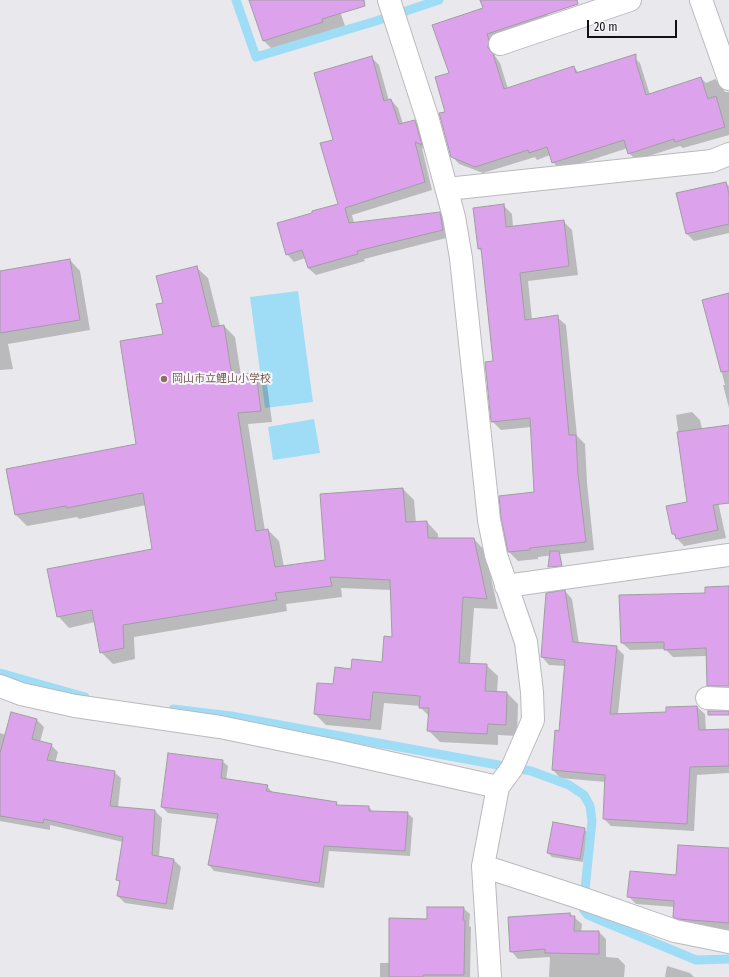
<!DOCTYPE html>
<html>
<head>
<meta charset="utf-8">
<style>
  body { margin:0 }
  #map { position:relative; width:729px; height:977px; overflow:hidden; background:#e9e9ed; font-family:"Fira Sans Condensed",sans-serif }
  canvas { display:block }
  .scale { position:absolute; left:587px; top:20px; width:90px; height:18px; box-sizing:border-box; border:2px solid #121214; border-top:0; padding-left:5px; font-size:12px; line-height:14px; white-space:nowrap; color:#121214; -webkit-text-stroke:3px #f6f6fa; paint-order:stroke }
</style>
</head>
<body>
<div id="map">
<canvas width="729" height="977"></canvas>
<div class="scale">20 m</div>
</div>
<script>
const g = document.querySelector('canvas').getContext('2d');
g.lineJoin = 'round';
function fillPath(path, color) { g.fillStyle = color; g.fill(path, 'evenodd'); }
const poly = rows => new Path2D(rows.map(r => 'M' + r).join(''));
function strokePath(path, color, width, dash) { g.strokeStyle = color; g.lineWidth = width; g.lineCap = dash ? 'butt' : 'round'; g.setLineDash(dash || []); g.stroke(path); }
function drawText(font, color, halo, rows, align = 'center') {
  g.font = font + ' "Fira Sans Condensed","Noto Sans JP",sans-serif'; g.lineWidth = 4; g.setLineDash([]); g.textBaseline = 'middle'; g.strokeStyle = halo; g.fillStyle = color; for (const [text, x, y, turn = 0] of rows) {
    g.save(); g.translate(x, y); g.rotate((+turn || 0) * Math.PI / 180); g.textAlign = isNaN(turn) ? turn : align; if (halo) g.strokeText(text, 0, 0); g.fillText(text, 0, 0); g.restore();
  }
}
const water = poly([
  [298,291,313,402,265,408,250,297],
  [314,419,320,453,273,460,268,427]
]);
const shadow = poly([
  [250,0,346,0,338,5,345,26,331,30,332,32,274,51,263,40],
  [485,0,562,0,546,10,550,23,496,48,495,56,500,63,508,89,574,67,579,73,633,56,640,63,650,95,701,78,706,83,715,79,722,86,725,92,729,92,729,135,683,148,680,146,636,160,629,153,628,148,560,170,553,162,550,155,537,160,535,157,483,173,459,164,452,156,447,112,450,73,484,9],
  [371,57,379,65,389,101,391,100,398,108,403,124,415,121,422,128,428,151,422,148,432,190,352,215,354,223,439,213,447,220,450,237,364,259,365,261,316,275,308,268,305,258,294,262,287,254,339,205,335,140],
  [726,183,729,186,729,233,694,241,687,234],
  [503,205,512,214,513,227,563,221,572,230,578,275,528,281,532,320,557,317,566,325,577,436,585,444,587,483,594,550,538,557,538,559,518,561,509,552,502,518,535,493,531,427,501,430,492,421,494,362,482,252,478,248],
  [70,260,80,271,90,330,8,344,13,369,0,370,0,272],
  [196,267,208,278,220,326,224,326,235,337,241,376,255,373,267,385,272,422,248,424,265,531,268,530,279,541,284,567,326,561,403,489,414,500,416,523,427,522,438,534,438,539,474,539,485,551,498,609,474,608,470,664,486,665,498,676,497,693,507,693,518,704,517,736,498,735,498,745,440,742,428,730,429,716,420,707,421,706,384,703,381,730,326,725,315,714,334,685,352,670,383,663,393,638,392,590,341,588,342,597,286,604,287,611,134,637,135,659,113,664,101,652,95,622,69,628,58,616,153,549,146,505,79,519,77,517,27,526,16,515,7,470,137,445,165,335,164,303],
  [729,294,729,408,723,385,725,385,703,300],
  [692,412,700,420,702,429,729,457,729,467,711,470,726,538,684,546,673,534,688,502,676,415],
  [729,587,729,686,716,687,708,679,707,656,673,657,665,649,630,650,622,643,706,594],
  [565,591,572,599,579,644,616,647,624,655,618,714,667,713,667,708,697,707,705,714,706,731,729,730,729,773,697,775,694,831,611,826,604,819,606,782,560,778,553,770,556,731,560,732,566,666,549,665,542,657],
  [12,714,37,720,44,727,40,742,51,745,58,752,55,763,114,772,121,778,118,808,155,811,162,818,159,857,174,860,181,867,173,910,125,903,118,896,120,883,117,879,123,842,50,825,50,830,0,821,0,733,6,735],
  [222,761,228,766,226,780,267,786,273,793,336,803,339,806,369,807,373,812,407,813,413,818,410,856,329,851,324,888,214,871,209,865,218,819,168,813,162,807],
  [584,829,588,833,583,862,552,857,548,853],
  [729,849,729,930,687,926,682,924,674,917,675,907,636,904,628,896,677,876],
  [463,908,470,914,469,926,471,927,470,977,380,977,380,963,390,963,428,920],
  [570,914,582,924,581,932,599,932,606,939,606,957,618,958,625,965,624,977,549,977,550,958,549,957,518,959,511,951],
  [667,966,690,973,694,977,665,977]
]);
const stream = poly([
  [236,0,256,57,376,21,439,0],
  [0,673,85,697],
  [173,709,231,716,531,771,569,785,584,795,590,806,592,821,583,909,588,915,696,960,729,959]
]);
const building = poly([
  [249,0,364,0,365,6,322,19,323,22,263,41,249,0],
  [480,0,577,0,578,4,487,34,489,40,488,48,493,54,504,89,574,66,576,73,636,54,636,62,646,95,701,77,708,99,716,96,725,127,675,142,674,139,628,154,624,140,552,163,547,147,529,153,528,150,475,167,451,157,439,113,445,112,435,77,449,73,432,25,483,8,480,0],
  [372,56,384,101,391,99,399,124,415,120,422,145,415,142,425,182,345,208,349,223,440,212,443,230,357,251,358,254,308,268,302,250,286,255,277,223,312,213,312,211,338,204,320,143,333,140,314,73,372,56],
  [726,182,729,194,729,224,686,234,676,193,726,182],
  [504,204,506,227,564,220,569,266,520,273,525,320,558,315,569,435,576,435,578,474,586,542,530,548,530,550,508,552,501,518,499,496,534,492,530,418,491,422,485,362,493,361,481,248,478,249,473,208,504,204],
  [70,259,80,320,0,333,0,271,70,259],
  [197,266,212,327,224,325,232,376,256,372,261,411,238,413,256,531,268,529,275,567,325,560,320,494,403,488,406,522,427,521,428,538,474,538,487,599,463,597,459,663,487,664,485,691,507,692,506,725,488,724,487,734,427,731,429,708,419,708,420,696,373,692,370,720,314,714,317,683,333,684,335,667,351,669,352,659,382,662,384,636,392,637,390,580,330,577,332,586,275,593,277,600,123,625,124,648,100,653,92,610,57,617,47,569,152,549,143,493,67,508,66,506,15,515,6,469,136,444,120,341,163,334,156,304,163,303,156,276,197,266],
  [729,293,729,371,721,372,702,300,729,293],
  [729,425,729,503,713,505,718,530,676,539,675,534,672,534,666,506,687,502,677,432,729,425],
  [550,551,559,551,562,566,548,567,550,551],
  [729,586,729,686,707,686,706,648,664,650,664,642,621,643,619,595,705,593,705,587,729,586],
  [565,590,573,642,617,646,610,714,666,712,666,707,697,706,699,730,729,729,729,766,690,767,687,824,603,819,605,775,552,770,555,730,559,731,565,660,541,657,546,593,565,590],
  [708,711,729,711,729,715,708,715,708,711],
  [11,712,37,719,32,739,52,744,47,760,115,771,110,806,155,810,152,855,174,859,166,904,117,896,120,881,116,880,123,837,44,819,43,823,0,816,0,753,11,712],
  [168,753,223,760,221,778,268,785,266,791,337,802,336,805,369,806,369,811,408,812,405,851,324,846,319,883,208,865,218,814,161,807,168,753],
  [553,822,585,828,580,859,547,853,553,822],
  [678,845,729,848,729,923,678,919,673,917,674,901,627,897,630,871,676,875,678,845],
  [427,907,464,907,463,920,465,920,464,975,423,975,423,977,389,977,389,918,427,919,427,907],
  [570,913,570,916,575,916,574,931,599,931,599,954,545,953,545,949,510,952,508,917,570,913]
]);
const street = poly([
  [389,0,428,120,454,217,461,258,489,520,496,555,526,642,532,692,533,720,512,768,498,787,483,866,490,977],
  [701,0,729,79],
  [500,44,630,0],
  [447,189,712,161,729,154],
  [506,586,729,555],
  [0,686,21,694,75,706,220,727,332,750,498,787],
  [707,698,729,699],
  [483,866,578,897,675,931,729,942]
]);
const markers = [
  [164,379,4,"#8d6e63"]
];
const educationNames = [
  ["岡山市立鯉山小学校",172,379]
];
fillPath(water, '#9fdcf6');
fillPath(shadow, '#0003');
strokePath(stream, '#9fdcf6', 9);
fillPath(building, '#dca2ec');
strokePath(building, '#a09da1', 1);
strokePath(street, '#bababe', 24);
strokePath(street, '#fff', 22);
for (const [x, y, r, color] of markers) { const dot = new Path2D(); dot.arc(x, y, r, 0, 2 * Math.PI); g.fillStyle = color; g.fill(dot); strokePath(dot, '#f6f6fa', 1.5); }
drawText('11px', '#785e54', '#f6f6fa', educationNames, 'left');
</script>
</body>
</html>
